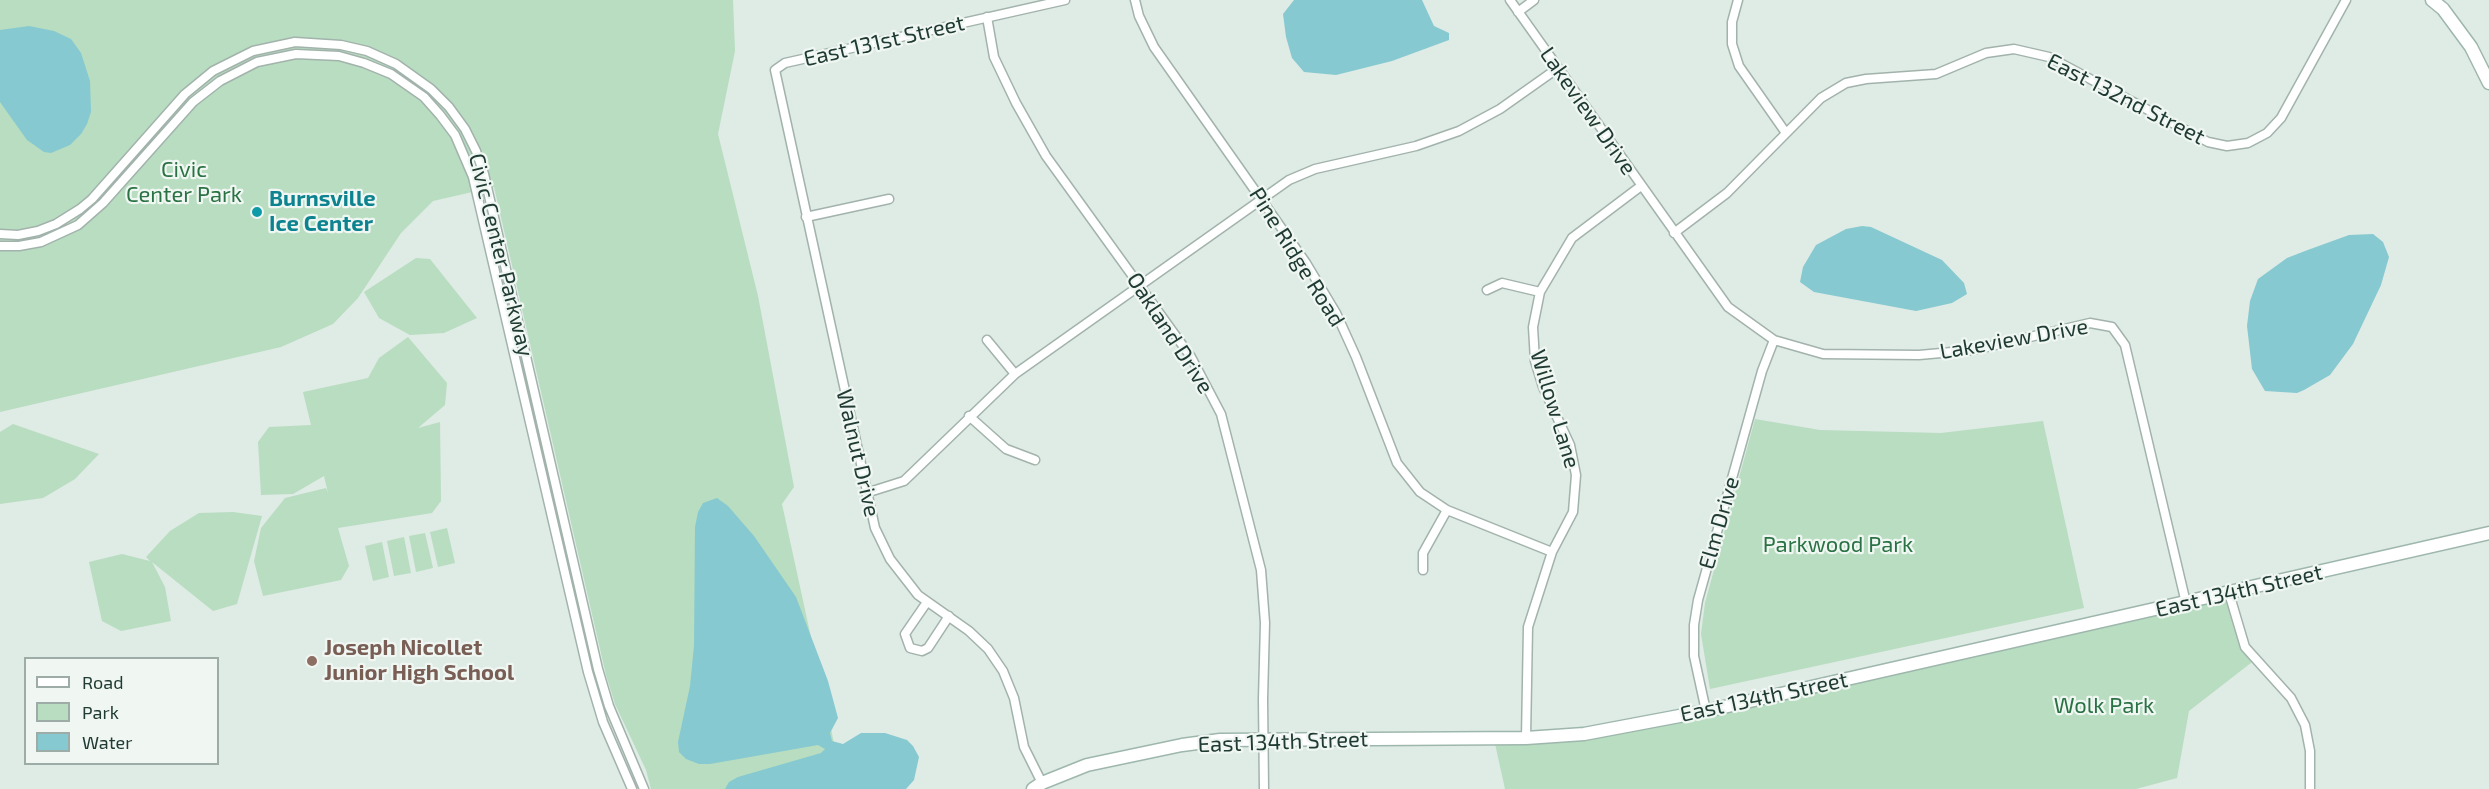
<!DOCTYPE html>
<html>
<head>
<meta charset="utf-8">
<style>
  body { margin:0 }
  #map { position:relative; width:2489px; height:789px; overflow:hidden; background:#dfebe5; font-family:"Exo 2",sans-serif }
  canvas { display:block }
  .legend { position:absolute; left:24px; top:657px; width:195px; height:108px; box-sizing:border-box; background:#f0f7f3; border:2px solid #9daca6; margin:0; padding:8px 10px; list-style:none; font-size:18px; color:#203b33 }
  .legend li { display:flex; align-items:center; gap:12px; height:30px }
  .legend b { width:30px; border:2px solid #9daca6 }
</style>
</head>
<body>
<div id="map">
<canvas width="2489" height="789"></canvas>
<ul class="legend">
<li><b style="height:8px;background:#fff"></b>Road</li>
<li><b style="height:16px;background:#b8ddc0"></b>Park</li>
<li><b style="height:16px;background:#86c9d1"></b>Water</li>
</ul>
</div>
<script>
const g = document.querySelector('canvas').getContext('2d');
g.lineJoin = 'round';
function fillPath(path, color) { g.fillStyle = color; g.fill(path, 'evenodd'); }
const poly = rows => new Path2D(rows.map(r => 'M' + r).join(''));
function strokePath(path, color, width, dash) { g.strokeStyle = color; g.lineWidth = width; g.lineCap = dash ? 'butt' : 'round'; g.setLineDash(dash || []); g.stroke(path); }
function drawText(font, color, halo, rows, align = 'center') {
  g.font = font + ' "Exo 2",sans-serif'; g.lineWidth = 4.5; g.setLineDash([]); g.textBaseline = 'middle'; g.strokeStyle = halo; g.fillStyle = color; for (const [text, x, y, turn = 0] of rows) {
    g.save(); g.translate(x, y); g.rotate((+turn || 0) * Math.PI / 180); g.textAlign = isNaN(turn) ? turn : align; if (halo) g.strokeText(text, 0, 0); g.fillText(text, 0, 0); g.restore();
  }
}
const green = poly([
  [0,0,733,0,735,51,718,134,758,296,794,487,782,504,844,789,651,789,646,770,615,704,606,675,494,187,433,201,401,233,358,298,333,324,281,347,0,412],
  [416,258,430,259,477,318,444,333,410,335,379,318,364,292],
  [408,337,447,383,445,405,418,428,440,422,441,501,432,513,338,528,349,566,341,580,263,596,254,561,261,528,285,498,326,488,328,493,324,476,293,494,261,495,258,442,269,427,311,425,303,392,368,378,379,358],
  [1755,419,1820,430,1941,433,2043,421,2084,608,1710,689,1701,634,1705,603],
  [13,424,99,454,75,479,43,498,0,504,0,432],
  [233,512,262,516,237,604,213,611,152,562,165,587,171,621,121,631,102,621,89,562,122,554,150,561,146,557,170,531,199,513],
  [447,528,455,563,438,567,430,532],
  [425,533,433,568,416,572,409,536],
  [404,537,411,573,394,576,387,541],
  [382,542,389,577,373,581,365,546],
  [2229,593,2245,646,2256,659,2189,711,2177,778,2136,789,1505,789,1494,739,1584,734]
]);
const water = poly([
  [1294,0,1422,0,1434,26,1449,33,1449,40,1392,61,1336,75,1304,72,1292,58,1286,37,1283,14],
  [29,26,54,31,71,39,81,53,90,81,91,112,87,124,81,134,70,145,51,153,44,152,27,140,0,102,0,30],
  [1862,226,1871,227,1942,260,1964,283,1967,294,1952,303,1916,311,1814,292,1800,282,1803,267,1816,245,1846,229],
  [2373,234,2383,242,2389,257,2381,285,2353,344,2330,375,2304,390,2297,393,2265,391,2252,369,2247,326,2250,301,2258,279,2287,258,2305,251,2349,235],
  [717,498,728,506,754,536,796,597,828,681,838,718,830,733,832,741,843,744,861,733,885,733,907,740,913,746,919,757,914,780,906,789,725,789,729,782,738,777,821,753,825,749,818,745,710,764,699,764,686,759,679,752,678,742,690,686,694,646,695,527,698,512,703,503]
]);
const street = poly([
  [1135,0,1139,16,1154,47,1306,263,1336,313,1356,357,1397,463,1420,492,1447,510,1552,552],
  [1510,0,1728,307,1774,340,1823,354,1919,355,1974,350,2090,323,2112,327,2125,345,2186,603],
  [1738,0,1732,22,1732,44,1739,66,1786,133],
  [1518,12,1534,0],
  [987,17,994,57,1016,103,1046,156,1191,357,1221,414,1261,570,1265,623,1263,699,1264,789],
  [806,217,889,199],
  [1674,233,1727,193,1821,98,1846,83,1866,79,1936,74,1986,53,2014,49,2049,57,2208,142,2227,146,2248,143,2267,133,2281,118,2346,0],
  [0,234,18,235,38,231,56,224,80,209,92,199,185,94,213,71,253,51,295,42,341,45,367,51,396,64,431,89,449,107,465,129,476,151,484,174,598,669,609,706,644,789],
  [0,246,19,246,41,242,78,225,103,203,193,102,220,81,257,62,296,54,339,56,364,63,391,74,424,97,440,115,455,135,473,177,588,672,603,722,632,789],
  [1487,290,1502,283,1540,292],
  [987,340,1015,374],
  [969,416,1006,449,1035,460],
  [866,493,904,481,1015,374,1289,180,1315,169,1416,146,1459,131,1500,109,1558,68],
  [1423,570,1423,553,1447,510],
  [2229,593,2245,647,2291,698,2305,725,2310,751,2310,789],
  [927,602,905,634,910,648,922,651,928,648,949,616],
  [1706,711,1694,656,1694,625,1698,600,1762,371,1774,340],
  [1526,738,1528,627,1552,552,1573,512,1576,475,1570,445,1543,387,1535,361,1533,327,1540,292,1572,238,1641,186],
  [1042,783,1024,747,1014,698,1003,671,988,649,969,631,918,595,890,559,875,528,775,70,785,63,1065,0]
]);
const secondary = poly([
  [2432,0,2443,9,2471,47,2489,83],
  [1033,789,1042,783,1087,765,1182,745,1220,740,1526,738,1584,734,1706,711,2489,533]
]);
const markers = [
  [257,212,6,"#0f9aa8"],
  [312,661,6,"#8d6e63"]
];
const streetNames = [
  ["East 131st Street",884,41,-13],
  ["East 132nd Street",2126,99,27],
  ["Lakeview Drive",1588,111,55],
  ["Civic Center Parkway",501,255,76],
  ["Pine Ridge Road",1297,257,58],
  ["Oakland Drive",1170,333,57],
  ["Lakeview Drive",2014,339,-10],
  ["Willow Lane",1555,409,73],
  ["Walnut Drive",858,453,77],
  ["Elm Drive",1719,523,-74],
  ["East 134th Street",2239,591,-13],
  ["East 134th Street",1764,697,-12],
  ["East 134th Street",1283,742,-2]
];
const parkNames = [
  ["Civic",184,170],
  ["Center Park",184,195],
  ["Parkwood Park",1838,545],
  ["Wolk Park",2104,706]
];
const cultureNames = [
  ["Burnsville",269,199],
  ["Ice Center",269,224]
];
const educationNames = [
  ["Joseph Nicollet",324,648],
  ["Junior High School",324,673]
];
fillPath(green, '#b8ddc0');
fillPath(water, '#86c9d1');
strokePath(street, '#a2b3ac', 11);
strokePath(secondary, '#9eb7ad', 15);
strokePath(street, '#fff', 8);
strokePath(secondary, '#fff', 12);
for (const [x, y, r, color] of markers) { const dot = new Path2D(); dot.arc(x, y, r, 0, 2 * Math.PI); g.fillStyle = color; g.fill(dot); strokePath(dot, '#f0f7f3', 2); }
drawText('22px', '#203b33', '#f0f7f3', streetNames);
drawText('22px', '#2a7243', '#f0f7f3', parkNames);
drawText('bold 22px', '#0d838f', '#f0f7f3', cultureNames, 'left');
drawText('bold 22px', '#785e54', '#f0f7f3', educationNames, 'left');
</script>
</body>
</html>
